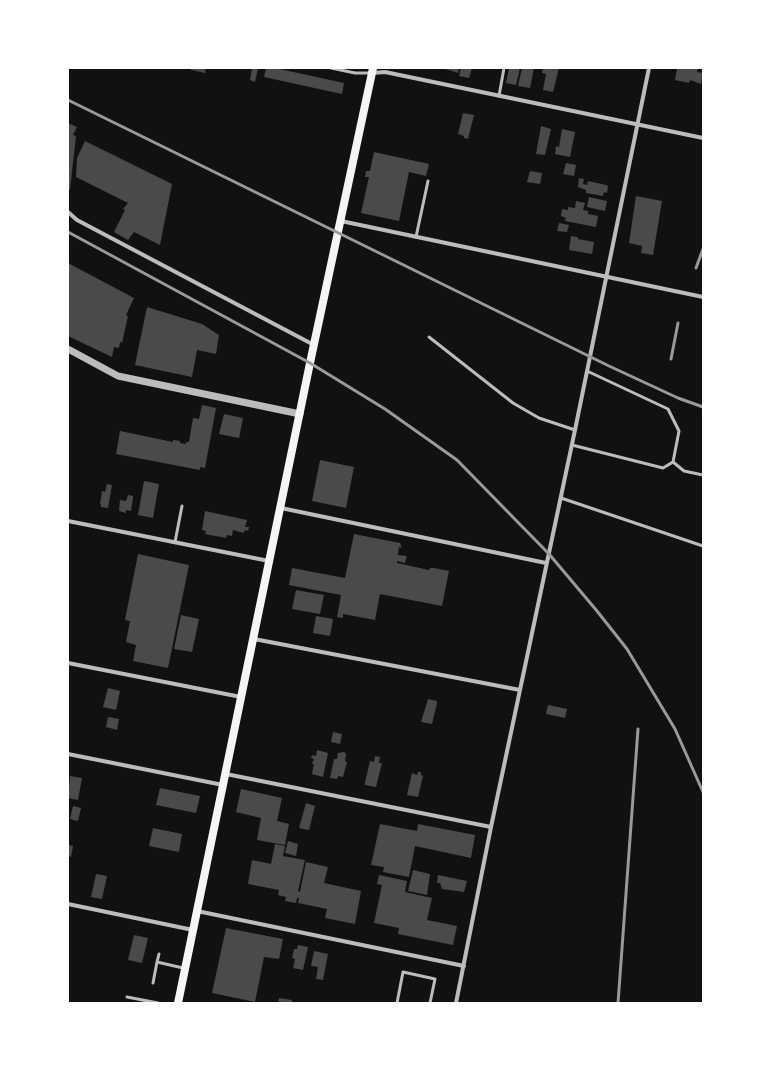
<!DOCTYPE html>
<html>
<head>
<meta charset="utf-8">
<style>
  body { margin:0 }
  #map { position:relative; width:771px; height:1071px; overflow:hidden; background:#111; font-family:Poppins,sans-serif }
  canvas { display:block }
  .frame { position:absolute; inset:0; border:69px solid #fff; pointer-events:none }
</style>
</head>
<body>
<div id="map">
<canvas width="771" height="1071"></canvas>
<div class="frame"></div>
</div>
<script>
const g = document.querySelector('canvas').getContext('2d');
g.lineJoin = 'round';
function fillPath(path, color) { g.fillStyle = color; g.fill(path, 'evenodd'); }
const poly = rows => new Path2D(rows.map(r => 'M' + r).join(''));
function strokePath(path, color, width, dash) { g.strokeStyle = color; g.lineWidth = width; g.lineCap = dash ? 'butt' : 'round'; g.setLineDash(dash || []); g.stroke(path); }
const building = poly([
  [191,68,206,68,205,73,191,70],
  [252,68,258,68,255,82,250,80],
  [266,68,275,68,344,83,342,94,264,77],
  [442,68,459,68,458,73],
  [461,68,472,68,469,78,459,76],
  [509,68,520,68,516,85,506,83],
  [522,68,534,68,530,88,518,86],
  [543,68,559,68,553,92,543,90,546,74,542,73],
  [677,68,698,69,697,72,703,73,701,84,690,80,689,83,675,80],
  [463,113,474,115,468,139,464,138,464,136,458,134],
  [68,123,77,127,73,135,76,136,70,190,68,190],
  [541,126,551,129,545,155,536,154],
  [562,129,575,132,570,157,555,154,556,146,559,147],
  [85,141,172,184,160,245,134,232,128,240,114,232,125,210,123,209,128,203,76,177,77,158],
  [374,152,429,164,426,176,409,172,399,221,361,213,369,177,365,177,366,171,370,171],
  [566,163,576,165,574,176,563,174],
  [530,171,542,173,540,184,527,182],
  [579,178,584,179,583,184,587,185,588,181,606,185,608,186,607,193,604,192,603,196,586,193,586,190,578,187],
  [636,196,662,201,653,255,641,253,642,246,629,243],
  [589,197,607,201,605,211,587,207],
  [576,201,585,203,583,210,588,211,588,214,598,216,596,227,565,221,566,218,561,216,562,209,568,210,568,207,575,208],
  [559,223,569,225,567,232,557,231],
  [571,236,578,237,578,239,594,242,592,254,569,250],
  [68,263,134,298,126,315,128,316,122,343,120,342,119,348,114,347,112,357,68,336],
  [147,307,202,324,219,335,216,354,197,350,192,377,135,365],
  [202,405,216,408,205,468,200,467,200,470,116,454,120,431,173,442,173,440,180,441,180,443,186,444,186,442,189,442,193,418,199,419],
  [224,414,243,418,239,438,219,434],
  [320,460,354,467,346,508,312,501],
  [144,481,159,484,153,518,138,515],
  [107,484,112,485,108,508,101,507,101,504,100,504,102,491,105,492],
  [128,495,133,496,133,498,131,511,126,510,126,513,119,511,120,500,126,501],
  [205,511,247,520,245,527,249,527,248,531,245,530,244,533,233,530,232,536,227,535,226,538,205,534,206,531,202,530],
  [354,534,400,543,402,548,399,547,398,555,407,556,405,563,397,561,397,563,429,570,430,568,434,568,449,571,442,606,380,594,375,620,343,614,343,618,337,617,341,595,289,585,292,568,345,578],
  [138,554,189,565,168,668,133,661,136,645,126,642,130,621,125,620],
  [296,590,324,595,320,614,292,609],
  [181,615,199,619,192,652,174,649],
  [316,616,333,619,330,636,313,633],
  [108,688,120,691,116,710,103,707],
  [428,699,437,701,437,703,432,724,421,722],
  [548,705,567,709,565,718,546,714],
  [108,717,119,719,117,730,106,727],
  [333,732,342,734,340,744,331,742],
  [317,750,328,753,323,777,312,774,314,764,312,764,314,759,311,758,312,755,316,756],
  [344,752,346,754,345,761,347,762,343,777,338,776,337,779,330,778,334,759,337,759,338,753],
  [375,756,380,757,379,763,382,763,376,787,365,785,365,782,370,761,374,762],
  [418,772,421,772,421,775,423,776,418,797,407,795,412,773,417,775],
  [70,776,82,778,78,800,68,798],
  [160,788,200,796,196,813,156,805],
  [241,789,282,798,277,821,289,824,285,845,257,840,261,818,236,812],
  [306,803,315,806,309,830,299,828],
  [73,806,81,808,78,821,70,819],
  [380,824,417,831,418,824,475,835,471,858,415,846,409,877,383,872,384,867,371,865],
  [153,828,182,834,179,852,149,846],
  [288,841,298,844,296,856,285,853],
  [275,844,285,846,283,856,305,860,298,891,300,892,306,862,328,867,324,883,361,891,355,924,325,918,327,909,298,903,299,898,297,898,296,903,285,901,286,897,278,895,279,890,248,884,252,860,271,864],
  [68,845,73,846,71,857,68,856],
  [413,870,430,874,427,895,408,891],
  [96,874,107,876,102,899,91,897],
  [379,875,407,881,405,892,432,898,427,920,457,926,453,945,398,934,399,928,374,923,382,885,377,884],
  [438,875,467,881,464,892,442,889,440,883,437,883],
  [226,928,283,939,279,959,264,957,255,1002,212,993],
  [134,935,148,938,142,963,128,960],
  [298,945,308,947,303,970,293,968,295,959,292,958,294,949,297,949],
  [314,951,328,954,323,980,316,979,318,967,311,966],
  [279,998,292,1000,292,1003,278,1003]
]);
const service = poly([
  [331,68,355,73,371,73],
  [499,96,504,68],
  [416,237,428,181],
  [429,337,513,403,539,418,575,430],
  [572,445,663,468,673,462,679,431,668,409,587,371],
  [673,462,684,471,703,475],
  [561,498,703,546],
  [175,542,182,506],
  [157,962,159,954],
  [153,983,157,962,183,968],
  [127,997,158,1003],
  [397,1003,403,972,435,979,430,1003]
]);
const minor = poly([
  [372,73,385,72,703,138],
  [68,212,77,220,314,345],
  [341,221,703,297],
  [281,508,546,563],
  [68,521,269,561],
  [254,639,520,690],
  [68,663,241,697],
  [68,754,223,785],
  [226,774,491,827],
  [68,904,193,930],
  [197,911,464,966],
  [456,1003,491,827,575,430,649,68]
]);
const tertiary = poly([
  [68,349,118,376,300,414]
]);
const secondary = poly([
  [178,1003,310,363,373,68]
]);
const rail = poly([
  [68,100,609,366,678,398,703,407],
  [68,232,310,363,385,409,457,460,549,554,597,611,627,649,675,729,703,792],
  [696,268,703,249],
  [671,359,678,323],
  [618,1003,638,729]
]);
fillPath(building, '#4a4a4a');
strokePath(service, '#bcbcbc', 3);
strokePath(minor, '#bcbcbc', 4);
strokePath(tertiary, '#bcbcbc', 7);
strokePath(secondary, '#f5f5f5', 8);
strokePath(rail, '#9a9a9a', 3);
</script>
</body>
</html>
